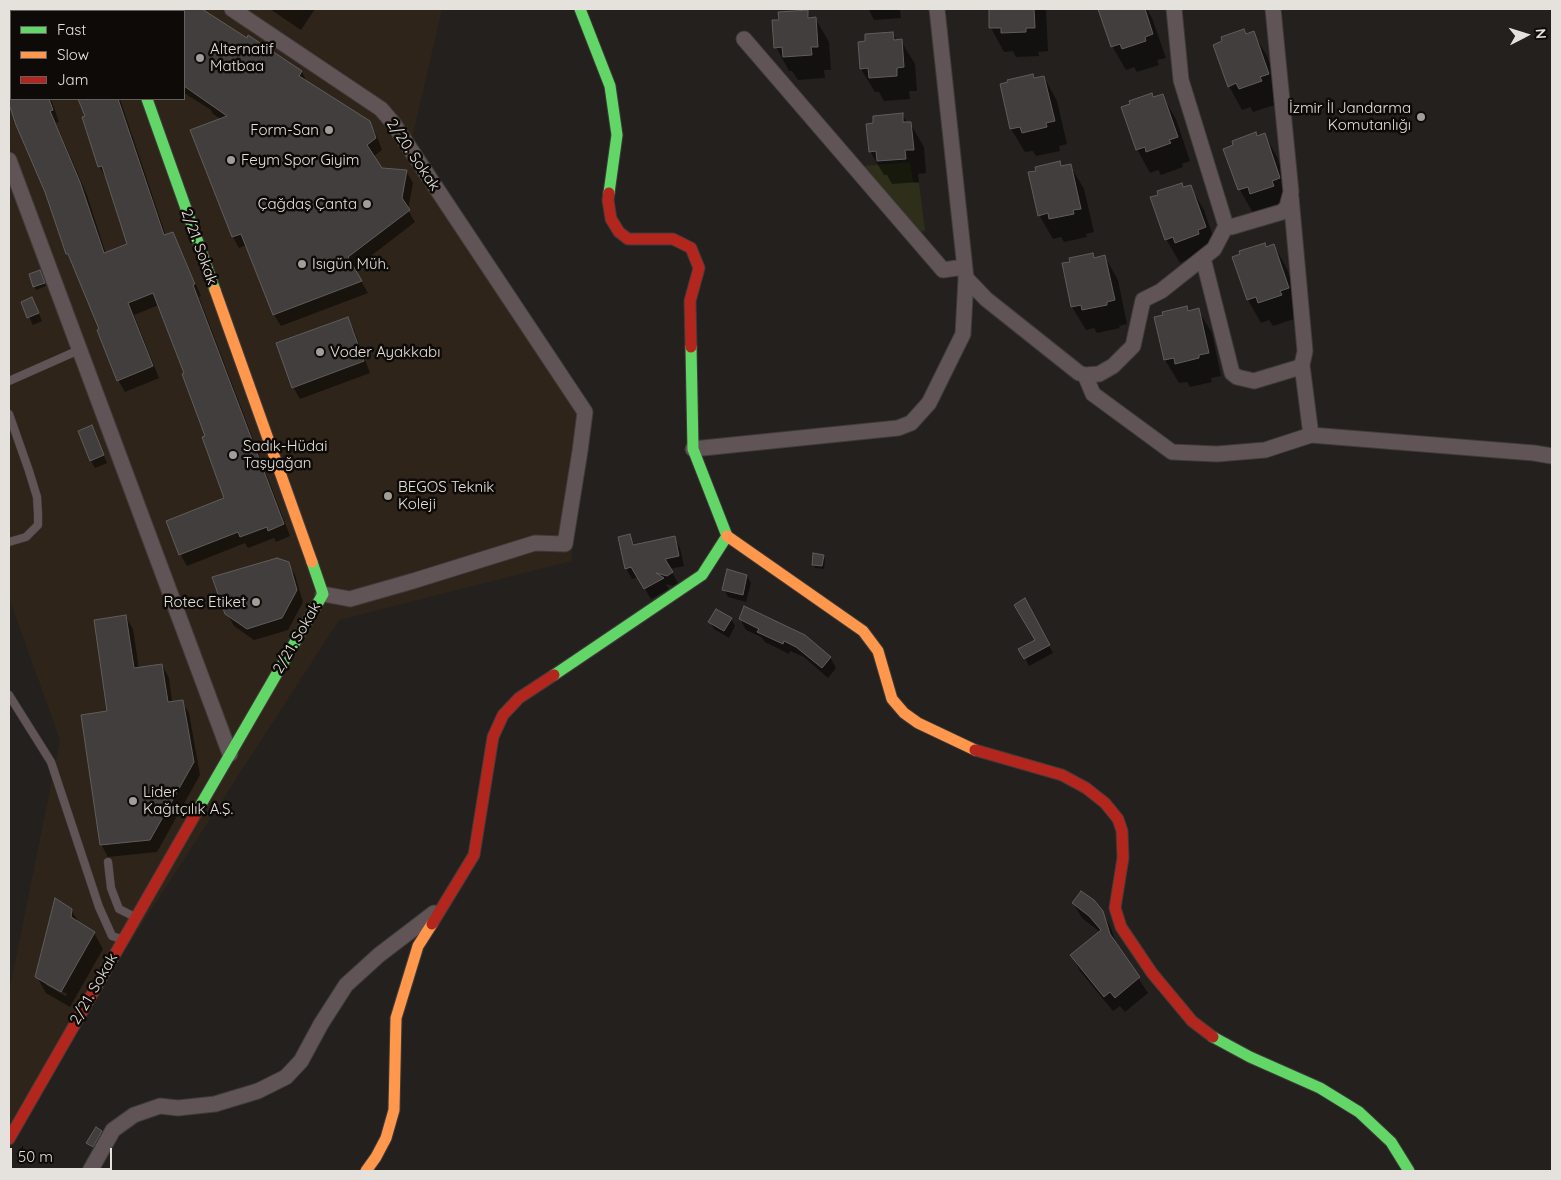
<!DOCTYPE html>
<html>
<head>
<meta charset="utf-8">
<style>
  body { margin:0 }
  #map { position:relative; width:1561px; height:1180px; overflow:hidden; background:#24201d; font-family:Quicksand,sans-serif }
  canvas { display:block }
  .frame { position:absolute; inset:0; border:10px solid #e5e1dc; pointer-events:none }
  .legend { position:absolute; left:10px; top:10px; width:175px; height:90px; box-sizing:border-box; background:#0e0a08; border:1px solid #64605d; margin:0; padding:6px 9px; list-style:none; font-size:15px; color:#e5e1dc }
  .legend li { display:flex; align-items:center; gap:10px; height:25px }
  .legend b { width:25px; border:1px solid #64605d }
  .north { position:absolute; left:1501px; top:10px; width:50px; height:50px; -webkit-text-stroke:4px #0e0a08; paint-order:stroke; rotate:85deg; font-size:14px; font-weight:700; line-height:20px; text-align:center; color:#e5e1dc }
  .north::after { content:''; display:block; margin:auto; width:18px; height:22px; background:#e5e1dc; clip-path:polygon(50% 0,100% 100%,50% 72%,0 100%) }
  .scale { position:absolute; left:10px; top:1148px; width:102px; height:22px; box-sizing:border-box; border:2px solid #e5e1dc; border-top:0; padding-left:6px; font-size:15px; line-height:18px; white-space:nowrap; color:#e5e1dc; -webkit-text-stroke:4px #0e0a08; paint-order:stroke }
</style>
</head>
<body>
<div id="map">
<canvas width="1561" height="1180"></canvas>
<div class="frame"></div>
<ul class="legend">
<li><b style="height:6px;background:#63d668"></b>Fast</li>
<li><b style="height:6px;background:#ff974d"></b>Slow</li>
<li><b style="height:6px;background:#b3261e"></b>Jam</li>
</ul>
<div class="north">N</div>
<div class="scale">50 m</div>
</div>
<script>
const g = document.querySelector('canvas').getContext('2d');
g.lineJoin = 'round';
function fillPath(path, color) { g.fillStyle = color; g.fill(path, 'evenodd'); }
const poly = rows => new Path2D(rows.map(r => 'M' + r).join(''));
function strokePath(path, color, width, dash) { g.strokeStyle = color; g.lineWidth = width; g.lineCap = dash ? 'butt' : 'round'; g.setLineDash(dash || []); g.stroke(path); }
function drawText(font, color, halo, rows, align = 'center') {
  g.font = font + ' Quicksand,sans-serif'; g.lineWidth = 5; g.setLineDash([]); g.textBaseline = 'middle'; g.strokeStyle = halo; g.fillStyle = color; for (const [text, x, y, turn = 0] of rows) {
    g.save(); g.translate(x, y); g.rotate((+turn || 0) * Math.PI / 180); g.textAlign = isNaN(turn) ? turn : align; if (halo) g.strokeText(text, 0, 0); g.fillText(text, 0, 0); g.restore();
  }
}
const built = poly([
  [9,9,442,9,410,147,592,414,571,561,339,620,122,955,9,1147,9,993,60,740,9,598],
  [11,11,184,11,184,99,11,99]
]);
const green = poly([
  [910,162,913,182,919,183,925,231,919,232,864,166]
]);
const shadow = poly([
  [9,9,20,9,21,11,11,11,11,99,51,99,59,122,56,123,87,195,106,254,129,244,106,178,99,166,80,99,120,99,166,236,172,233,179,245,201,296,199,297,290,536,276,542,274,538,248,548,245,543,187,566,180,554,226,499,186,374,159,305,134,315,159,378,125,392,118,380,101,330,74,266,67,254,46,191,9,100],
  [57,9,113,9,113,11,57,11],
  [160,9,200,9,247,40,249,37,302,72,307,82,369,122,376,134,382,150,373,157,382,169,406,171,413,183,408,210,415,222,354,269,368,293,281,326,274,315,247,245,239,248,233,237,222,120,213,114,211,110,184,93,184,11,159,11],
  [270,9,315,9,301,30],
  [864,9,909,9,900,10,901,18,874,20,869,10,865,10],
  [990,9,1046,9,1048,51,1038,52,1039,56,1016,57,1013,51,1004,52,991,28],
  [1099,9,1147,9,1152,18,1166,58,1157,60,1159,65,1137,72,1134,67,1126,70,1112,46],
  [807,11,811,19,815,18,829,42,831,70,824,70,825,78,798,80,792,71,789,71,776,47,780,21],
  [893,33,897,41,901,41,915,64,917,91,909,91,910,99,884,101,879,92,875,92,861,69,866,42],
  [1253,33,1267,56,1282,97,1273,101,1275,105,1253,112,1250,107,1242,110,1229,86,1246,35],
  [1033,75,1035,79,1044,77,1057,101,1067,144,1059,146,1060,151,1036,156,1033,151,1025,152,1011,129,1001,85],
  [1152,94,1154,98,1162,95,1176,119,1190,161,1182,164,1183,167,1161,175,1158,170,1150,173,1137,149],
  [902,114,907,123,910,123,924,147,926,173,918,174,919,182,892,184,887,175,884,175,870,151],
  [1265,135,1278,159,1293,202,1253,213,1240,190,1225,149],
  [1059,163,1062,167,1070,165,1084,189,1094,232,1086,234,1087,237,1064,242,1061,237,1053,239,1039,215,1038,172],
  [1190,186,1204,210,1218,251,1190,266,1187,260,1180,263,1166,239],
  [1274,245,1287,269,1302,311,1293,314,1294,319,1273,326,1269,320,1261,323,1248,300,1266,248],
  [1092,254,1095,259,1105,257,1118,280,1127,324,1119,326,1120,328,1097,333,1094,328,1086,330,1072,307,1072,263],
  [30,275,41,275,46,286,36,290],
  [22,303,36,306,42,321,33,325],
  [1187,307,1189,312,1198,310,1212,333,1221,376,1211,378,1212,382,1190,387,1187,382,1179,383,1165,360],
  [347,318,354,330,370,373,300,399,293,387],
  [92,427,107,463,95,468,91,461],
  [630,536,635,546,674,537,680,548,684,566,670,569,678,583,673,586,666,584,669,589,651,599,638,577,632,579,626,568],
  [823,556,825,559,824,569,815,568,813,565],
  [288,563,295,575,303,602,288,630,254,640,234,626,227,614],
  [747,576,751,583,746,602,728,597,724,589],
  [1025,600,1053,653,1029,666,1025,658,1037,640],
  [126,617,133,629,139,669,162,665,169,678,172,702,182,701,189,713,200,775,157,852,108,857,101,844,109,712],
  [731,619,735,626,729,638,714,629,710,622],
  [740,619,830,657,836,668,828,678,804,657,790,651,789,654,765,642,761,637,746,630],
  [1073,903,1102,912,1111,928,1117,946,1148,993,1125,1012,1120,1006,1113,1011,1080,971,1072,956,1100,932,1082,918],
  [71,910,80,924,94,933,103,949,70,1007,46,993,37,977],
  [46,982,67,994,66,996,46,985],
  [101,1132,103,1135,95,1150,88,1143]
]);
const building = poly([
  [184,9,202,9,247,38,248,35,302,71,299,76,370,121,376,138,367,145,382,168,407,170,402,198,410,210,348,257,362,281,273,315,241,234,232,237,190,130,227,116,184,86,184,9],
  [989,9,1034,9,1035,28,1026,28,1026,32,1001,33,1001,28,989,28,989,9],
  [1098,9,1145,9,1153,34,1145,37,1146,41,1122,49,1120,44,1111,47,1098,9],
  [808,10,808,18,816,17,818,47,811,47,812,55,783,57,782,47,774,48,772,20,779,20,778,12,808,10],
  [1244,29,1246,34,1254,31,1269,74,1260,77,1262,81,1239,89,1236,83,1228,87,1213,45,1222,41,1221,37,1244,29],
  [893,32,894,40,902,39,904,67,897,68,897,76,869,78,868,68,860,69,858,42,865,41,865,34,893,32],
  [1033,74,1034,78,1044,76,1055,121,1046,123,1047,127,1022,133,1020,127,1010,129,1000,84,1008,82,1007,80,1033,74],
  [1152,93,1153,97,1163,94,1178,137,1169,140,1171,143,1146,152,1145,147,1136,150,1121,107,1130,104,1129,101,1152,93],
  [9,99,49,99,53,110,50,111,80,182,104,253,127,244,102,166,98,167,82,117,85,116,78,99,118,99,164,235,173,232,195,284,193,285,284,524,268,531,267,527,240,537,238,532,179,555,166,521,224,498,202,437,205,436,182,374,184,373,153,293,128,303,153,366,117,381,97,330,99,329,68,254,66,254,45,192,16,125,9,104,9,99],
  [903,113,903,122,911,122,914,150,905,150,906,159,877,161,876,151,869,152,866,124,873,123,873,116,903,113],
  [1256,132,1257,136,1265,133,1280,178,1272,181,1274,186,1250,194,1248,187,1238,190,1223,149,1233,145,1232,141,1256,132],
  [1060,161,1061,166,1071,164,1081,209,1073,210,1074,214,1049,219,1048,213,1038,216,1028,172,1036,171,1035,167,1060,161],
  [1182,183,1183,187,1191,185,1206,227,1198,230,1199,234,1175,243,1173,237,1165,240,1150,197,1158,195,1157,191,1182,183],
  [1265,243,1266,247,1274,244,1289,288,1280,291,1282,295,1258,303,1256,297,1247,300,1232,257,1240,254,1239,251,1265,243],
  [1093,253,1094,258,1105,255,1115,300,1107,302,1107,305,1082,310,1081,305,1071,307,1062,263,1070,262,1069,258,1093,253],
  [40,270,45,283,33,287,29,274,40,270],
  [32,297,39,313,27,318,21,302,32,297],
  [1187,306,1188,311,1199,308,1209,353,1199,355,1199,358,1175,364,1174,358,1164,360,1154,317,1163,315,1162,312,1187,306],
  [348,317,364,361,292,388,276,343,348,317],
  [92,425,104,455,90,461,78,431,92,425],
  [630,534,633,545,675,536,679,556,665,559,673,572,667,576,656,573,664,578,644,589,631,567,625,569,618,537,630,534],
  [813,553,824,555,822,566,812,565,813,553],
  [277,558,289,562,297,590,282,618,247,629,225,614,212,577,277,558],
  [727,569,747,575,743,595,722,590,727,569],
  [1025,598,1050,645,1024,659,1018,649,1035,640,1014,605,1025,598],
  [744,606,805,635,831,657,822,668,796,647,784,641,783,644,757,632,759,629,739,619,744,606],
  [716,609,732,618,724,631,708,622,716,609],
  [126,615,134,668,162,664,168,702,183,700,194,762,150,840,100,845,81,715,107,711,94,620,126,615],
  [1081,891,1094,900,1103,911,1110,934,1140,977,1115,998,1110,992,1104,997,1070,955,1101,930,1089,916,1072,903,1081,891],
  [55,898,72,909,71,917,95,932,61,992,35,977,55,898],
  [96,1127,102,1131,93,1147,86,1143,96,1127]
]);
const lane = poly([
  [9,381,79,350],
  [9,414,29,471,37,497,38,514,38,525,26,537,9,542],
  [9,695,51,762,99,907,112,936,121,939],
  [108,862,111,888,119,909,133,916]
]);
const street = poly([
  [232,9,381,109,393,123,585,412,580,451,565,544,535,543,413,581,350,599,323,594],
  [937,9,966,278,986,299,1079,373,1085,375,1099,374,1113,366,1133,346,1143,300,1161,291,1214,249,1226,226],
  [1174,9,1181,80,1226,226,1231,227,1282,212,1287,207,1289,199,1291,192,1273,9],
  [120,11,121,9],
  [744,39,943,270,964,267],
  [9,160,230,754],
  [1203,258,1232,373,1237,377,1254,381,1297,368,1302,365,1305,351,1291,197],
  [1302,365,1311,435],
  [1085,375,1093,394,1172,452,1217,454,1265,450,1311,435,1534,453,1552,456],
  [693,449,898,428,911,423,929,403,963,334,966,278],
  [90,1171,113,1130,134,1115,160,1106,178,1108,215,1104,258,1091,286,1077,301,1061,321,1024,346,985,379,955,434,913]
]);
const fast = poly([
  [580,9,610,86,617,135,609,193],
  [147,99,215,290],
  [554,675,702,575,727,536,693,449,691,347],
  [196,813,323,594,312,562],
  [1213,1037,1250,1057,1320,1088,1359,1112,1391,1142,1409,1171]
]);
const slow = poly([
  [215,290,312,562],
  [727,536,863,631,878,651,892,699,904,713,918,723,975,750],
  [366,1171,376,1157,386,1138,394,1110,396,1018,418,946,432,924]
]);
const jam = poly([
  [609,193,608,200,611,219,619,232,628,239,673,239,691,248,699,268,690,301,691,347],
  [975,750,1062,775,1086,788,1105,803,1118,819,1122,831,1123,858,1115,908,1121,927,1152,973,1192,1021,1213,1037],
  [432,924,474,855,493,737,503,715,519,698,554,675],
  [9,1139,196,813]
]);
const markers = [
  [200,58,5,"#a19d99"],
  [1421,117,5,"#a19d99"],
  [329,130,5,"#a19d99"],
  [231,160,5,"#a19d99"],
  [367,204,5,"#a19d99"],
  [302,264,5,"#a19d99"],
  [320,352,5,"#a19d99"],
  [233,455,5,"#a19d99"],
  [388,496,5,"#a19d99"],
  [256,602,5,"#a19d99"],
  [133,801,5,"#a19d99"]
];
const poiNames = [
  ["Alternatif",210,49],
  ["Matbaa",210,66],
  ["İzmir İl Jandarma",1411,108,"right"],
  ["Komutanlığı",1411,125,"right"],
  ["Form-San",319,130,"right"],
  ["Feym Spor Giyim",241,160],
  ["Çağdaş Çanta",357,204,"right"],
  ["Isıgün Müh.",312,264],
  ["Voder Ayakkabı",330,352],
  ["Sadık-Hüdai",243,446],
  ["Taşyağan",243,463],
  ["BEGOS Teknik",398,487],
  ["Koleji",398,504],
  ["Rotec Etiket",246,602,"right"],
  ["Lider",143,792],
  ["Kağıtçılık A.Ş.",143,809]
];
const streetNames = [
  ["2/20. Sokak",413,155,56],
  ["2/21. Sokak",199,247,70],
  ["2/21. Sokak",297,638,-60],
  ["2/21. Sokak",94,989,-60]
];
fillPath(built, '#2f241a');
fillPath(green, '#2d2f1a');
fillPath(shadow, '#0007');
fillPath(building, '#423e3d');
strokePath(building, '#5f5c5c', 1);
strokePath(lane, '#3e3b39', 9);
strokePath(street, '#3e3b39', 17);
strokePath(fast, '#3e3b39', 13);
strokePath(slow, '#3e3b39', 13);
strokePath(jam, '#3e3b39', 13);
strokePath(lane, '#605456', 8);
strokePath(street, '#605456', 15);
strokePath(fast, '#63d668', 11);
strokePath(slow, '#ff974d', 11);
strokePath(jam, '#b3261e', 11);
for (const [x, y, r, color] of markers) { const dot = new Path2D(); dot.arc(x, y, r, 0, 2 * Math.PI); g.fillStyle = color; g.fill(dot); strokePath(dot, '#0e0a08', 2); }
drawText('15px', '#e5e1dc', '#0e0a08', poiNames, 'left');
drawText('15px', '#e5e1dc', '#0e0a08', streetNames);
</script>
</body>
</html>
